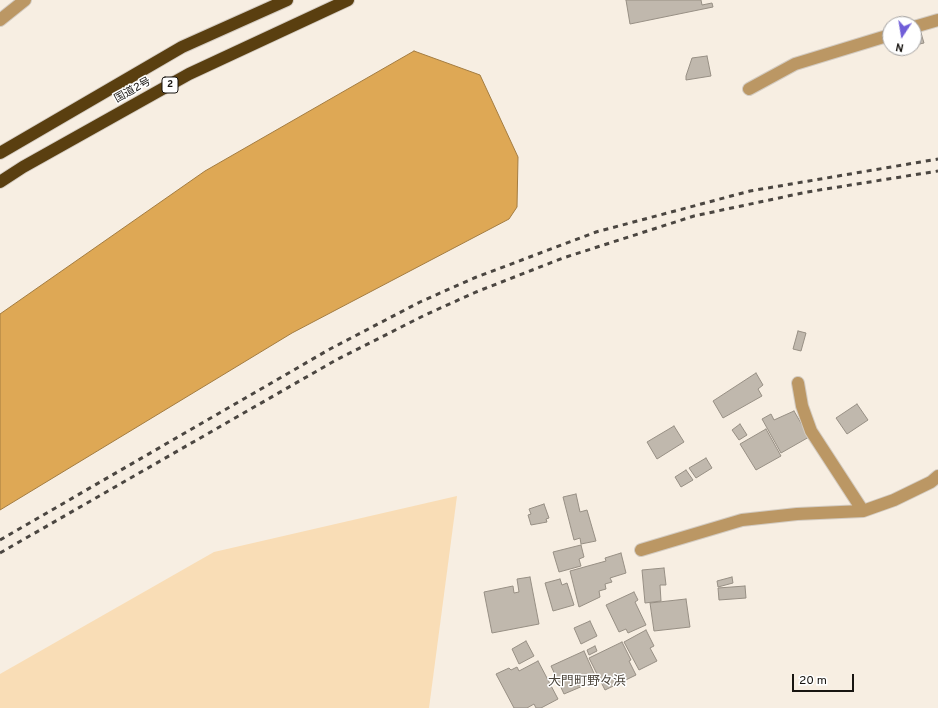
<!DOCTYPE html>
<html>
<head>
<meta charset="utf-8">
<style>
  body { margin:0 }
  #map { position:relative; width:938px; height:708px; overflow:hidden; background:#f7eee2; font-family:Overpass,sans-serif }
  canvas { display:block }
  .north { position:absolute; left:882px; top:16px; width:40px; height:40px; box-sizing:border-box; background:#fff; border:1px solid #a3a1a0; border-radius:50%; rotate:192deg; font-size:11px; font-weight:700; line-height:16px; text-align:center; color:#181511 }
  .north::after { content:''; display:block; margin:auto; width:14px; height:18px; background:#705ed8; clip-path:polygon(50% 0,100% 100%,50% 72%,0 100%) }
  .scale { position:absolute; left:792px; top:674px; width:62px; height:18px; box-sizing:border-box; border:2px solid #181511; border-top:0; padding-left:5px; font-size:12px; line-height:14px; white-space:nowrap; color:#181511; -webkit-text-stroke:3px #fff; paint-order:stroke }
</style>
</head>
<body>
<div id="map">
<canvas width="938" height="708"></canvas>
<div class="north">N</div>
<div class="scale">20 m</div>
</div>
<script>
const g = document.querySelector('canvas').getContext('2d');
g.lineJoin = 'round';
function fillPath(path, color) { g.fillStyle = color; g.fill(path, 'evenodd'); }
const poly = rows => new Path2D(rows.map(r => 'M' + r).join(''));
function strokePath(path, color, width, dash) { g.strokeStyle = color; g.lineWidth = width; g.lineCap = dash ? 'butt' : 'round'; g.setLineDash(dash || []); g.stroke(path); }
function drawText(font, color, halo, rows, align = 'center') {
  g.font = font + ' Overpass,"Noto Sans JP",sans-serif'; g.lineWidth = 3; g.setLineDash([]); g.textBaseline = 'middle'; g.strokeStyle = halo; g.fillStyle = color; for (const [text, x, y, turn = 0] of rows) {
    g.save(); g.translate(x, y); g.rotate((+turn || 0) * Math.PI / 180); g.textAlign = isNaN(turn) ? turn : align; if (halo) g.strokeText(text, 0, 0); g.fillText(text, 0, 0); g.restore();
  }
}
const green = poly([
  [457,496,429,708,0,708,0,674,214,552]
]);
const water = poly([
  [414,51,480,75,518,157,517,207,509,219,292,333,0,510,0,314,205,171,414,51]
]);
const building = poly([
  [626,0,701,0,702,5,712,3,713,7,630,24,626,0],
  [921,33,924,43,915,45,914,35,921,33],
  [707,56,711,76,686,80,686,76,692,58,707,56],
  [798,331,806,333,801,351,793,349,798,331],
  [756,373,763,385,758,389,762,396,723,418,713,401,756,373],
  [857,404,868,420,847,434,836,418,857,404],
  [794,411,809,437,781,453,762,419,771,414,774,420,794,411],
  [740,424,747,435,739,440,732,430,740,424],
  [674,426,684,442,657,459,647,442,674,426],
  [766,429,781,456,756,470,740,444,766,429],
  [706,458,712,468,696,478,689,468,706,458],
  [686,470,693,480,681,487,675,477,686,470],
  [576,494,580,512,587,510,596,541,581,544,580,538,574,540,563,497,576,494],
  [544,504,549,518,546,519,547,522,531,525,528,515,531,514,529,509,544,504],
  [581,545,584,557,579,559,581,566,559,572,553,552,581,545],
  [621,553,626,573,610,578,612,582,605,584,606,589,599,591,600,597,579,607,570,571,606,561,605,558,621,553],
  [664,568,666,585,660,585,661,601,645,603,642,570,664,568],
  [530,577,539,624,492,633,484,592,513,586,514,593,519,592,517,579,530,577],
  [732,577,733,583,718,587,717,581,732,577],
  [560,579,562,585,567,583,574,605,553,611,545,583,560,579],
  [745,586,746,598,719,600,718,588,745,586],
  [634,592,638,600,635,602,646,625,628,633,626,629,619,632,606,605,634,592],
  [686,599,690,627,654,631,650,603,686,599],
  [590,621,597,636,581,644,574,628,590,621],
  [646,630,654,646,650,648,657,661,639,670,624,642,646,630],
  [526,641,534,656,519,664,512,649,526,641],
  [622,642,631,660,629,661,636,675,605,690,589,658,622,642],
  [595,646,597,651,589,655,587,650,595,646],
  [584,651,597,680,564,694,551,666,584,651],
  [538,661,558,699,541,708,536,708,534,704,527,708,514,708,496,674,509,668,511,670,517,667,519,671,538,661]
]);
const minor = poly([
  [0,20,25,0],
  [914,27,938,20],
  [749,89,795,64,890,35],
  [798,383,802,406,811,431,863,511],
  [641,550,742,520,797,514,863,511,894,500,931,482,938,476]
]);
const highway = poly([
  [0,153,182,47,287,0],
  [0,182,23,167,189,74,348,0]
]);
const rail = poly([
  [0,540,330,349,420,302,474,278,596,232,750,191,938,159],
  [0,553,336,360,425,315,476,292,563,258,694,216,807,192,938,171]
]);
const shields = [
  [170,85,16]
];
const shieldNames = [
  ["2",170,85]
];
const streetNames = [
  ["国道2号",133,91,-29]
];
const quarterNames = [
  ["大門町野々浜",587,682]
];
fillPath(green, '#f9ddb6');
fillPath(water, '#dea855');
strokePath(water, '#a37c41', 1);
fillPath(building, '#c0b8ad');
strokePath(building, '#978f84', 1);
strokePath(minor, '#d3cbc1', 14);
strokePath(highway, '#d3cbc1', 14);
strokePath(minor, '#bb9764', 12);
strokePath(highway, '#5a3f10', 12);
strokePath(rail, '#4b4641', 3, [5, 5]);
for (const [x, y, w] of shields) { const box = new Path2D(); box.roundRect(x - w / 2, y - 8, w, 16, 3); g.fillStyle = '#fff'; g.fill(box); strokePath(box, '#181511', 1); }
drawText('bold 10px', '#181511', null, shieldNames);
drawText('11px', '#181511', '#fff', streetNames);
drawText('13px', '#4c453b', '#fff', quarterNames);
</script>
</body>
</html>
